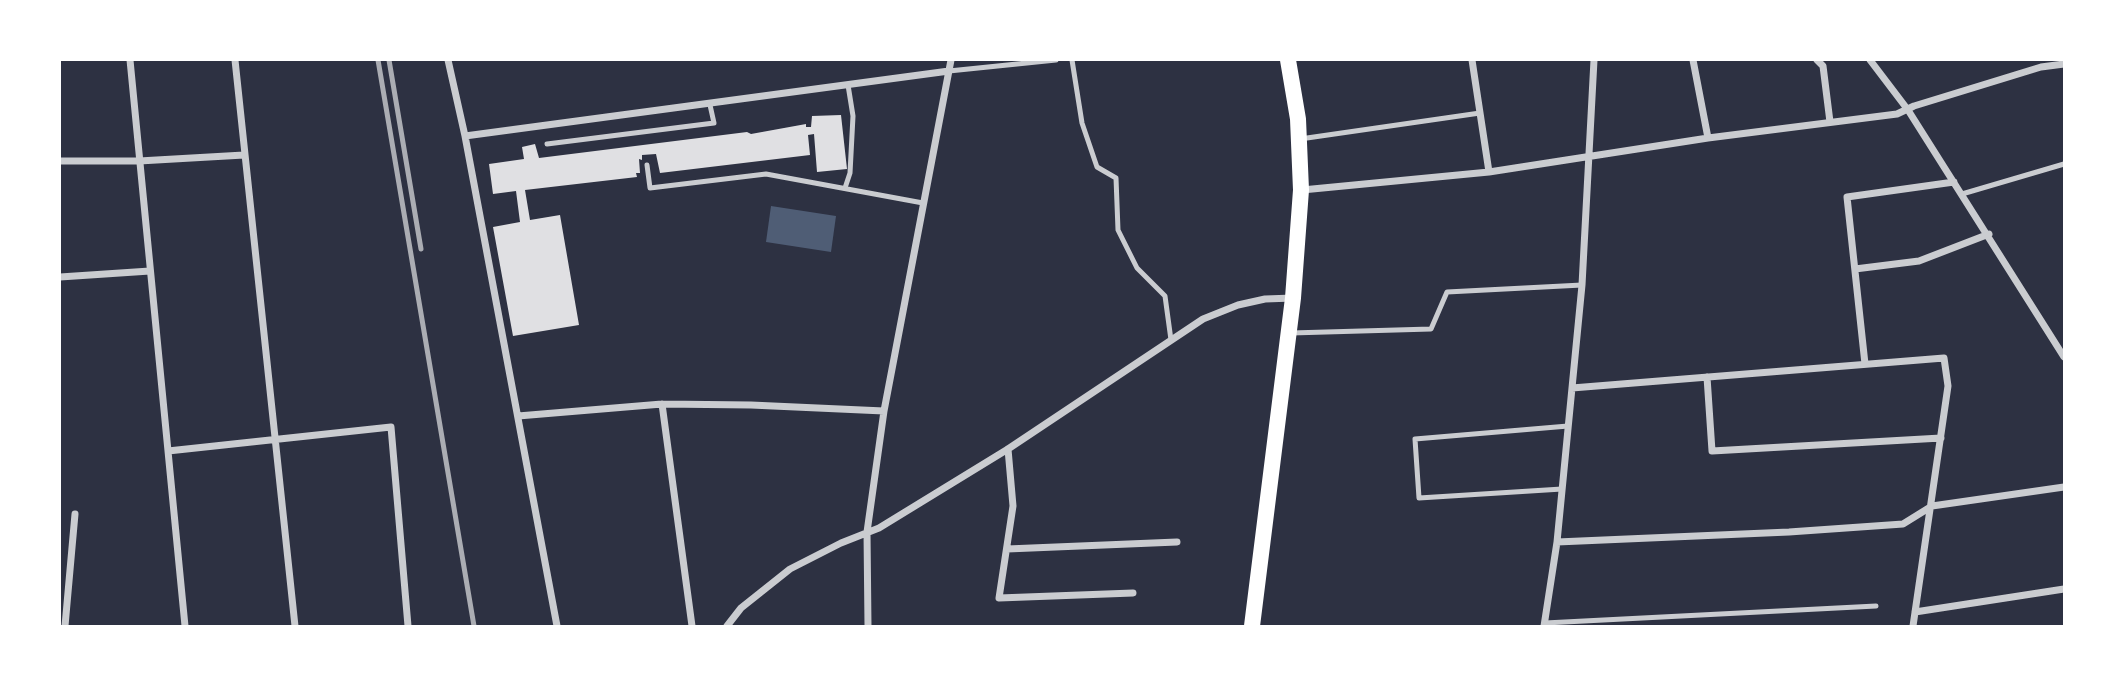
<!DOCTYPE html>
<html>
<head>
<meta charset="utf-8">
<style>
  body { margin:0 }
  #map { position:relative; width:2124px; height:686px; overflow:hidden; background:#2d3142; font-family:Spectral,serif }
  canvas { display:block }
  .frame { position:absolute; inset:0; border:61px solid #fff; pointer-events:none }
</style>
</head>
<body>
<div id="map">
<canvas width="2124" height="686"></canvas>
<div class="frame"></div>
</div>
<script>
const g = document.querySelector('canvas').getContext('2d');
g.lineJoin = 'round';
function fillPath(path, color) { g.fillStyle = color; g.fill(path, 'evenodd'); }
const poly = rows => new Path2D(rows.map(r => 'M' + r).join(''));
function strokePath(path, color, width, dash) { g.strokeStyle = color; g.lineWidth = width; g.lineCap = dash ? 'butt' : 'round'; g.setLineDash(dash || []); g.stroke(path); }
const water = poly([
  [771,206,836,216,831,252,766,242]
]);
const building = poly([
  [841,115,847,169,817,172,814,134,808,135,810,155,660,173,656,154,642,155,642,160,639,159,640,173,636,173,637,177,525,190,530,220,560,215,579,325,513,336,493,227,520,222,516,191,493,194,489,164,524,159,522,147,535,144,539,158,747,132,751,134,806,124,806,127,811,127,812,116]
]);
const service = poly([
  [1072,60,1082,123,1097,167,1116,178,1118,230,1137,268,1165,296,1171,340],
  [949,71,1056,60],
  [1300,139,1480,113],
  [547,144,714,123,710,105],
  [647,165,650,188,766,174,923,203],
  [845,188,850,173,853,116,848,85],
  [1962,194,2064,164],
  [1291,333,1431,329,1447,292,1582,285],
  [1562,489,1419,498,1415,439,1568,426],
  [1545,623,1876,606]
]);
const minor = poly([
  [130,60,185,626],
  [235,60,295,626],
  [448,60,465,136,557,626],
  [1472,60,1489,172],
  [1693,60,1708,138],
  [1817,60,1823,66,1830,122],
  [1870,60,1908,110,2064,357],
  [465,136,949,71],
  [60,161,139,161,244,155],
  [1302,190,1489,172,1708,138,1897,114,1914,106,2041,67,2064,64],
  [1855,269,1919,261,1989,234],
  [60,277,150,271],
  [1865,364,1847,197,1954,182],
  [1707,377,1712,451,1941,438],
  [1572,388,1944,358,1948,386,1913,626],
  [662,404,692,626],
  [518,416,662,404,751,405,884,411],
  [1008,449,1013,506,999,598,1133,593],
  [168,451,391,427,408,626],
  [1557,542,1789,532,1903,524,1932,506,2064,487],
  [1007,549,1177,542],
  [1915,612,2064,589],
  [65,626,75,514],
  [727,626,741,608,790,569,841,543,879,528,1008,449,1203,319,1238,305,1265,299,1293,298],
  [868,626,867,532,884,411,951,60],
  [1544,626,1557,542,1582,285,1594,60]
]);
const primary = poly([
  [1252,626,1293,298,1301,190,1298,119,1288,60]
]);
const rail = poly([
  [378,60,474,626],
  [389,60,421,249]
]);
fillPath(water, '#4f5d75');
fillPath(building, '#e0e0e3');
strokePath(service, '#caccd0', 5);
strokePath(minor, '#caccd0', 7);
strokePath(primary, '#fff', 16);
strokePath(rail, '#abadb3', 5);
</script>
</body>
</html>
